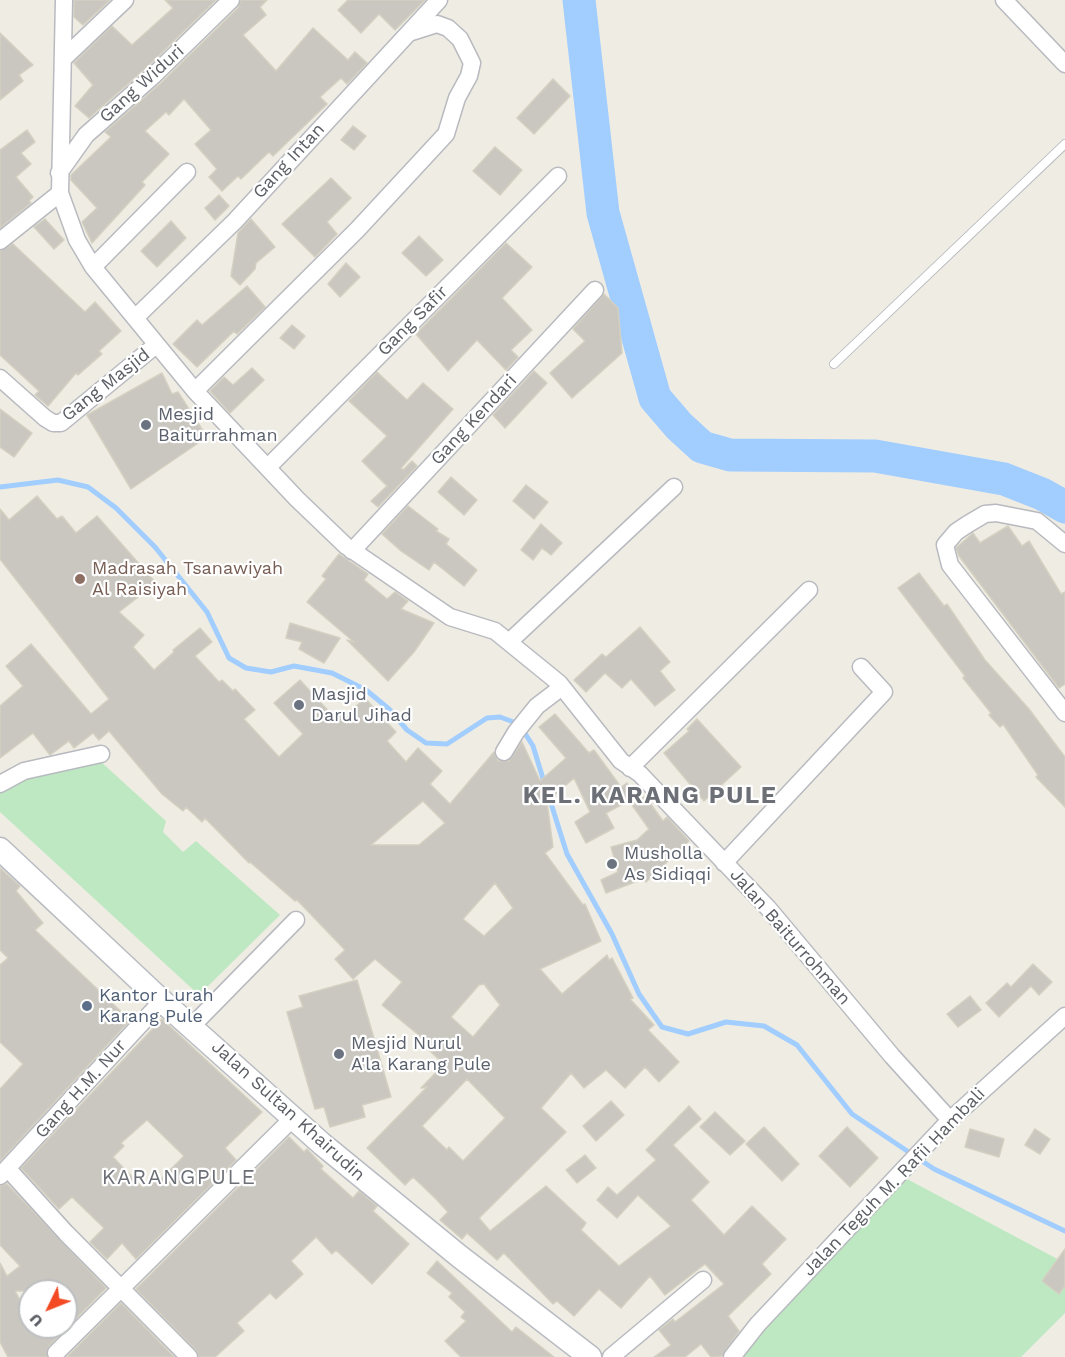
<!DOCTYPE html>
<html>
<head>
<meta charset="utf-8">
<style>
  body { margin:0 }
  #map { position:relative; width:1065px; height:1357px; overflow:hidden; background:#efede3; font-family:"Work Sans",sans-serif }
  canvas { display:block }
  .north { position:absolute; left:18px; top:1279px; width:60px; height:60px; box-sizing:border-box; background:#fff; border:2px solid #bdbfc1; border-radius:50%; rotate:227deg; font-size:16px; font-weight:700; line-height:24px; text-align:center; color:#5b5e64 }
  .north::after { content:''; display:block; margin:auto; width:21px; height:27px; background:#f34a24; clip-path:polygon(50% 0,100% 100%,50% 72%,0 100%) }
</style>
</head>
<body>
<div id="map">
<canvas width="1065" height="1357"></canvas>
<div class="north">U</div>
</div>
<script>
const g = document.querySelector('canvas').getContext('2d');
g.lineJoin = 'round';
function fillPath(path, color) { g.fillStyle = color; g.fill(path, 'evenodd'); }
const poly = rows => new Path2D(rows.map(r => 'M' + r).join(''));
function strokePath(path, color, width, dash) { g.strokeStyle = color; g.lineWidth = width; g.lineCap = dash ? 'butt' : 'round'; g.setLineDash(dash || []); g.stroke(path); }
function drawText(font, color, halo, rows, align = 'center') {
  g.font = font + ' "Work Sans",sans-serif'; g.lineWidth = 4.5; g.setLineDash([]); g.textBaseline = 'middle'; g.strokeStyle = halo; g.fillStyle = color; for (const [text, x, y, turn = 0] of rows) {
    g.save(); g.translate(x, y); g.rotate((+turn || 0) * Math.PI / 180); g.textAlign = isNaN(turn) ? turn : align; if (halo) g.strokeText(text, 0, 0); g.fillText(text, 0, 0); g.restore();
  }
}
const green = poly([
  [100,761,166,821,163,832,183,852,196,841,280,915,199,995,0,812,0,788,21,772],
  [907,1179,1065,1263,1065,1313,1021,1357,737,1357]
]);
const stream = poly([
  [0,487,58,480,88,487,116,508,155,547,207,612,229,658,246,668,271,672,294,666,332,673,366,690,389,709,407,730,426,743,447,744,487,718,500,717,519,724,533,746,545,785],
  [548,794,567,854,612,934,639,994,662,1027,688,1034,726,1022,764,1026,797,1045,852,1114,934,1169,1065,1231]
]);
const river = poly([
  [579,0,603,213,655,398,679,426,702,447,730,455,875,456,1004,479,1042,494,1065,507]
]);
const building = poly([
  [74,0,110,0,83,25,74,17,74,0],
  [165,0,216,0,146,68,89,118,75,106,93,85,74,63,112,26,132,45,173,8,165,0],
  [241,0,267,0,260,7,266,15,243,35,276,71,313,28,348,60,355,52,367,63,347,84,341,78,320,97,327,104,273,156,269,152,241,179,238,176,222,191,209,177,217,169,195,144,211,130,184,99,169,115,166,112,145,131,169,154,142,182,145,185,92,243,82,222,97,208,71,180,71,175,111,137,105,132,160,84,238,8,241,0],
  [348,0,425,0,395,30,379,14,361,33,338,10,348,0],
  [0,33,33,65,19,75,23,81,0,100,0,33],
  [553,79,570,96,534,134,517,118,553,79],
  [353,126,366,136,354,150,341,140,353,126],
  [27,130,35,142,21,153,31,164,16,177,33,197,29,201,31,203,0,228,0,150,27,130],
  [495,147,522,170,500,195,473,171,495,147],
  [331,178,351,198,327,222,337,234,315,257,282,224,331,178],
  [219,195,229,206,215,220,205,208,219,195],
  [45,219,64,240,54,249,34,227,45,219],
  [251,219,275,247,256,263,255,269,240,285,231,276,238,233,251,219],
  [171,221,186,238,157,267,141,251,171,221],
  [419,236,443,260,426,276,402,253,419,236],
  [506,243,532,267,502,298,532,330,511,350,518,357,506,370,477,340,448,371,416,334,506,243],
  [13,244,85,312,95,302,121,331,99,351,102,354,78,375,76,373,48,406,35,395,39,391,0,355,0,251,13,244],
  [346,263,360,277,340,297,328,284,346,263],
  [247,286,265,307,237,334,234,331,197,367,173,344,197,320,202,325,247,286],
  [604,294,618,308,622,353,572,398,550,373,585,341,573,329,604,294],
  [292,325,305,336,294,349,280,338,292,325],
  [252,368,264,380,230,413,210,391,224,377,233,385,252,368],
  [534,371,547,383,505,428,493,415,534,371],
  [377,372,407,400,423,383,453,409,401,468,403,470,412,461,417,466,378,507,371,501,387,486,362,461,387,436,349,401,377,372],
  [162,373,172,394,178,392,207,437,131,489,87,415,162,373],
  [0,409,32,433,14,457,0,447,0,409],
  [451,477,477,500,464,515,438,492,451,477],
  [526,485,548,502,534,519,513,501,526,485],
  [37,496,57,519,62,516,76,533,97,516,156,583,119,612,144,635,133,647,154,670,174,652,173,650,200,628,212,642,195,656,219,682,222,680,233,691,235,689,255,710,244,719,279,757,303,734,274,703,300,680,334,717,340,711,345,716,365,698,396,732,387,741,406,762,418,748,442,771,430,784,450,804,494,752,498,761,509,761,522,742,540,781,566,758,539,727,555,714,589,753,594,750,621,787,627,783,636,797,606,813,614,828,586,843,575,822,590,812,574,778,547,802,553,847,545,853,583,905,585,904,601,941,540,969,562,994,607,955,609,960,612,958,633,998,630,999,654,1025,648,1030,679,1062,659,1082,645,1067,625,1088,606,1070,584,1088,571,1073,541,1108,566,1132,479,1218,490,1231,546,1186,586,1223,581,1230,619,1266,671,1226,638,1195,617,1218,597,1200,608,1187,617,1195,656,1160,646,1150,689,1106,701,1119,673,1145,709,1182,691,1200,724,1235,752,1206,786,1239,762,1264,771,1274,728,1316,739,1331,722,1356,711,1357,701,1344,685,1357,654,1357,671,1345,659,1330,673,1319,675,1322,724,1284,705,1264,665,1295,650,1276,621,1308,599,1289,574,1316,557,1301,553,1304,504,1253,497,1260,467,1233,462,1239,440,1220,448,1212,435,1198,413,1177,405,1185,367,1148,427,1087,421,1088,444,1064,417,1039,420,1036,382,1005,402,982,375,959,353,979,335,959,345,950,297,900,295,901,250,862,249,863,205,818,202,822,186,807,183,811,162,794,109,731,99,740,93,733,74,748,69,741,50,755,33,733,0,758,0,706,23,686,6,666,31,644,91,714,109,699,0,559,0,509,9,520,37,496],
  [423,801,445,823,419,845,371,845,423,801],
  [495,883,513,908,484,936,463,919,495,883],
  [484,984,500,1005,473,1037,451,1017,479,985,484,984],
  [467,1079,505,1118,463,1161,449,1147,447,1150,422,1126,467,1079],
  [408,506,438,529,436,531,449,539,446,544,477,570,464,586,434,562,429,570,401,551,382,534,408,506],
  [541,524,562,543,551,555,542,548,533,560,521,550,541,524],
  [1008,526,1022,546,1029,541,1061,594,1065,592,1065,684,1059,688,959,556,956,548,973,533,980,543,1008,526],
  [339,554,368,574,364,580,387,599,395,592,408,601,401,609,434,623,414,652,388,681,347,640,354,642,307,602,326,579,322,576,339,554],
  [919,573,944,606,947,604,985,660,1029,709,1065,757,1065,807,1036,777,1038,775,1003,724,1000,727,989,715,991,713,963,678,965,676,898,588,919,573],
  [290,623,340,638,324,663,299,649,302,642,286,638,290,623],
  [640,627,670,662,660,671,675,690,655,706,631,679,622,688,605,673,586,692,574,680,602,654,606,657,640,627],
  [697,719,741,767,704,801,664,753,689,731,687,729,697,719],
  [645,796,663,821,667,817,689,841,646,882,643,879,606,893,601,880,618,872,611,847,637,840,649,829,632,805,645,796],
  [0,868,20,886,16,891,43,923,35,930,130,1020,0,1161,0,1089,23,1064,0,1042,0,965,8,958,0,950,0,868],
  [1033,964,1052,982,1039,995,1031,986,999,1017,986,1003,1007,983,1011,987,1033,964],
  [357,980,391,1097,362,1105,365,1117,330,1127,324,1107,315,1109,287,1012,303,1007,299,996,357,980],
  [970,996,981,1010,958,1027,947,1014,970,996],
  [162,1019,262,1112,225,1148,236,1160,136,1259,122,1243,107,1259,90,1242,104,1228,72,1197,59,1209,21,1168,162,1019],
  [147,1120,184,1156,160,1180,156,1175,143,1188,113,1157,124,1146,121,1143,147,1120],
  [611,1101,624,1115,596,1141,583,1126,611,1101],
  [715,1112,745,1141,730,1155,700,1127,715,1112],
  [764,1127,799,1164,782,1181,746,1144,764,1127],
  [847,1127,878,1158,850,1187,819,1156,847,1127],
  [970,1129,1004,1139,999,1157,965,1147,970,1129],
  [1035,1129,1050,1139,1040,1154,1025,1145,1035,1129],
  [289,1137,304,1152,307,1149,323,1166,321,1169,353,1198,359,1191,377,1206,373,1211,409,1244,372,1284,336,1250,332,1254,316,1237,291,1261,303,1274,276,1299,270,1293,237,1323,244,1331,215,1357,199,1357,196,1350,136,1289,289,1137],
  [585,1155,596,1168,577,1183,566,1170,585,1155],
  [7,1184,106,1288,49,1346,47,1357,8,1357,0,1342,0,1263,7,1276,20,1266,0,1245,0,1186,7,1184],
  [15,1291,66,1291,66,1327,30,1327,30,1318,15,1291],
  [1065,1249,1065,1286,1059,1294,1042,1281,1065,1249],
  [437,1261,512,1332,516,1327,554,1357,461,1357,445,1341,466,1321,461,1317,465,1312,449,1297,452,1293,427,1273,437,1261],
  [121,1303,174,1357,67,1357,121,1303]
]);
const service = poly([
  [834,364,1065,144]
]);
const minor = poly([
  [64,0,60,193,77,240,93,267,195,391,297,499,346,546,450,617,495,631,559,683,621,761,640,774,768,908,892,1056,950,1120],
  [1004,0,1065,64],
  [64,58,125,0],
  [59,173,86,135,153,76,231,0],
  [0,241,60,193],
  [93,267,187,172],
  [135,318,235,221,439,0],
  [0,378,45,418,53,423,61,423,156,345],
  [195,391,357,230,446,134,457,98,469,76,472,63,460,39,448,28,437,24,412,32],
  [268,467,558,176],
  [1065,544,1037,521,996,513,985,514,968,524,956,532,945,545,950,565,1065,713],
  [352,551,595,290],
  [509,642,674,487],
  [504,752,516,732,537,706,562,687],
  [630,768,809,590],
  [0,784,24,771,101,754],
  [724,863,884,692,861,667],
  [192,1026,296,920],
  [8,1169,66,1233,189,1357],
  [0,1176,162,1001],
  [56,1353,293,1118],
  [611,1357,703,1280],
  [732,1357,758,1324,950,1120,1065,1016]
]);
const secondary = poly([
  [0,849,162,1001,322,1144,459,1256,590,1357]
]);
const markers = [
  [146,425,6,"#6b7280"],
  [80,579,6,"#8d6e63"],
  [299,705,6,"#6b7280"],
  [612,864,6,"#6b7280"],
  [87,1006,6,"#5c6f8a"],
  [339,1054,6,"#6b7280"]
];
const streetNames = [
  ["Gang Widuri",142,84,-42],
  ["Gang Intan",289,161,-47],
  ["Gang Safir",413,321,-45],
  ["Gang Masjid",106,385,-38],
  ["Gang Kendari",474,420,-47],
  ["Jalan Baiturrohman",790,937,49],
  ["Gang H.M. Nur",81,1089,-48],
  ["Jalan Sultan Khairudin",288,1111,42],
  ["Jalan Teguh M. Rafii Hambali",894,1182,-46]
];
const worshipNames = [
  ["Mesjid",158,415],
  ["Baiturrahman",158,436],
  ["Masjid",311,695],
  ["Darul Jihad",311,716],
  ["Musholla",624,854],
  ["As Sidiqqi",624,875],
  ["Mesjid Nurul",351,1044],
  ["A'la Karang Pule",351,1065]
];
const educationNames = [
  ["Madrasah Tsanawiyah",92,569],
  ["Al Raisiyah",92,590]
];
const serviceNames = [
  ["Kantor Lurah",99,996],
  ["Karang Pule",99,1017]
];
const quarterNames = [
  ["KARANGPULE",179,1178]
];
const districtNames = [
  ["KEL. KARANG PULE",650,796]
];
fillPath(green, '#bde8c2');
strokePath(stream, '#a2cdff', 5);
strokePath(river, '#a2cdff', 33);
fillPath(building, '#cac7c0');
strokePath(building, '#d4d0c1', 1.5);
strokePath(service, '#b8bac0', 10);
strokePath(minor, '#b8bac0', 19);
strokePath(secondary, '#b8bbc2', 25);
strokePath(service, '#fff', 8);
strokePath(minor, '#fff', 16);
strokePath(secondary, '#fff', 22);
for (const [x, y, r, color] of markers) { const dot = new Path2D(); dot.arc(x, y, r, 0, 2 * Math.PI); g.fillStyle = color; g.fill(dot); strokePath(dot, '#fff', 2); }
drawText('18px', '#5b5e64', '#fff', streetNames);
drawText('18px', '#5b616d', '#fff', worshipNames, 'left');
drawText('18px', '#785e54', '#fff', educationNames, 'left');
drawText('18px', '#4e5e75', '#fff', serviceNames, 'left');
g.letterSpacing = '1.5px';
drawText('21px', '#6c7076', '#fff', quarterNames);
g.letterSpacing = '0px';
g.letterSpacing = '1.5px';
drawText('bold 24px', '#6c7076', '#fff', districtNames);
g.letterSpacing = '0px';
</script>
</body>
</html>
